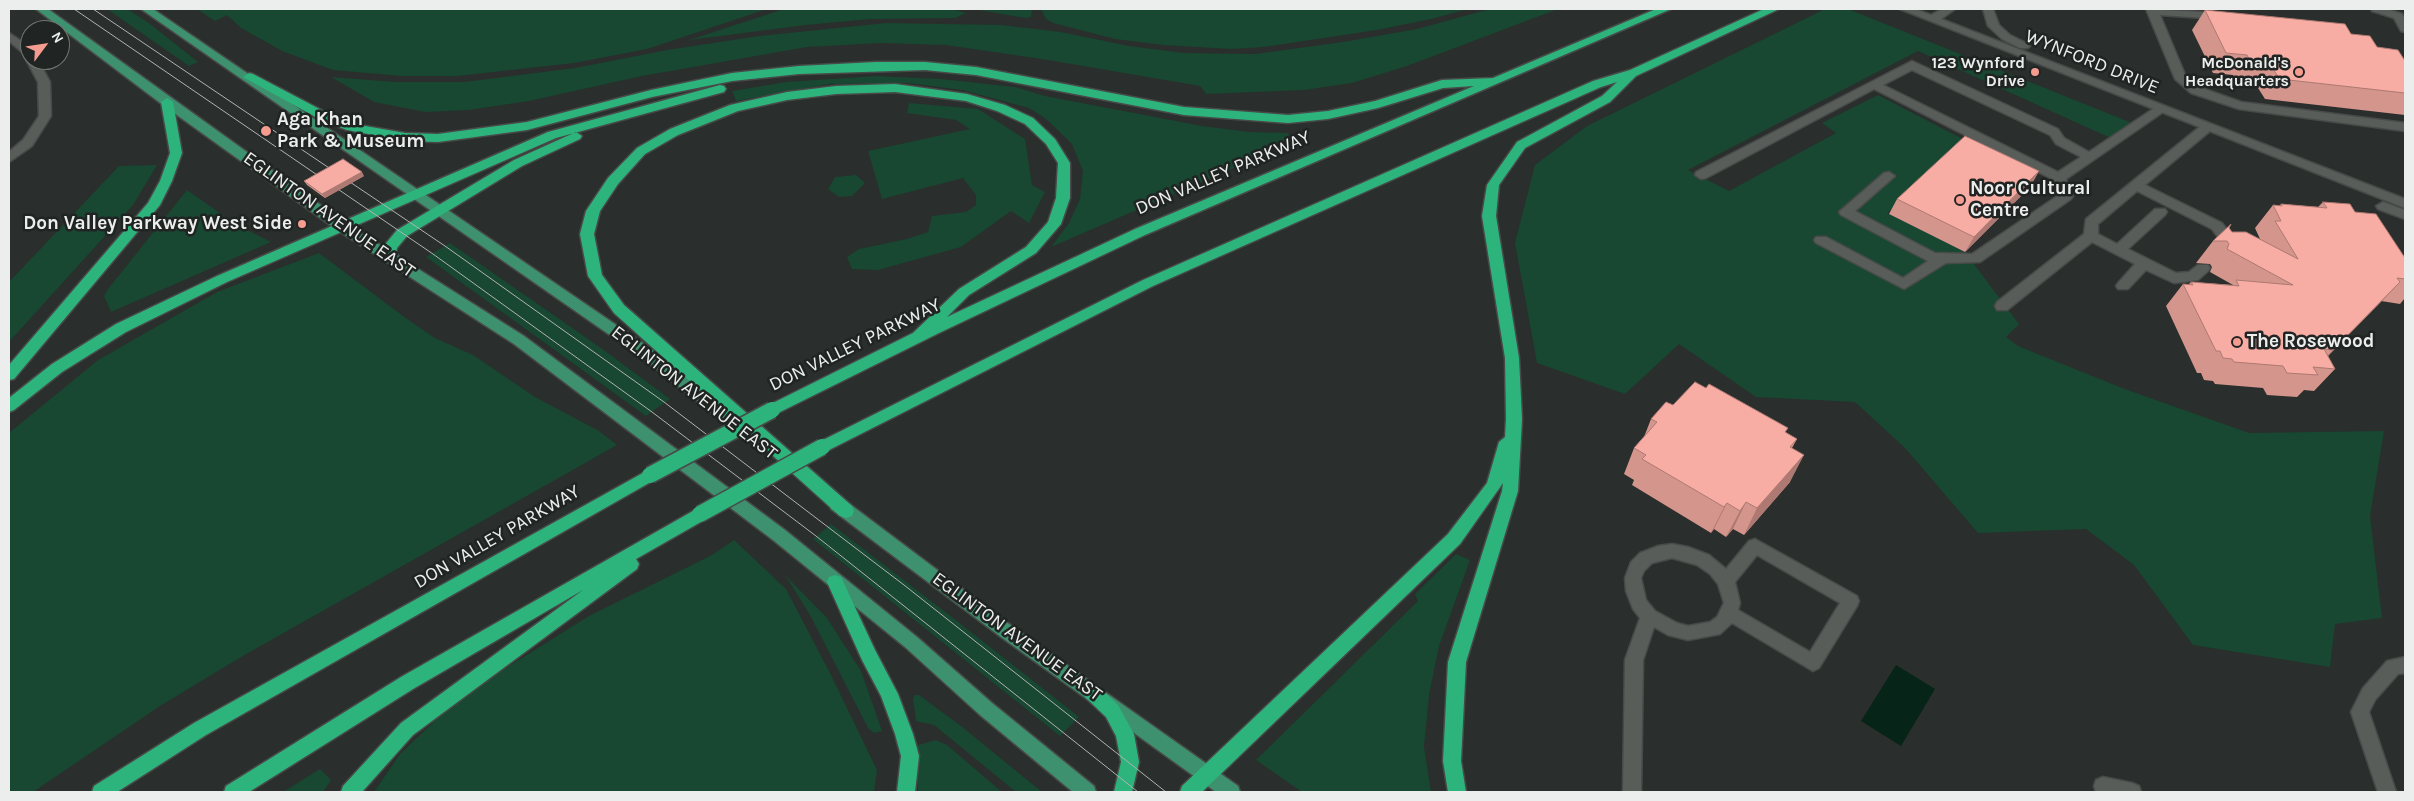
<!DOCTYPE html>
<html>
<head>
<meta charset="utf-8">
<style>
  body { margin:0 }
  #map { position:relative; width:2414px; height:801px; overflow:hidden; background:#2a2e2c; font-family:Karla,sans-serif }
  canvas { display:block }
  .frame { position:absolute; inset:0; border:10px solid #ebeeec; pointer-events:none }
  .north { position:absolute; left:20px; top:20px; width:50px; height:50px; box-sizing:border-box; background:#202422; border:1px solid #717573; border-radius:50%; rotate:59deg; font-size:14px; font-weight:700; line-height:20px; text-align:center; color:#ebeeec }
  .north::after { content:''; display:block; margin:auto; width:18px; height:22px; background:#f59c91; clip-path:polygon(50% 0,100% 100%,50% 72%,0 100%) }
</style>
</head>
<body>
<div id="map">
<canvas width="2414" height="801"></canvas>
<div class="frame"></div>
<div class="north">N</div>
</div>
<script>
const g = document.querySelector('canvas').getContext('2d');
g.lineJoin = 'round';
function fillPath(path, color) { g.fillStyle = color; g.fill(path, 'evenodd'); }
const poly = rows => new Path2D(rows.map(r => 'M' + r).join(''));
function strokePath(path, color, width, dash) { g.strokeStyle = color; g.lineWidth = width; g.lineCap = dash ? 'butt' : 'round'; g.setLineDash(dash || []); g.stroke(path); }
function drawText(font, color, halo, rows, align = 'center') {
  g.font = font + ' Karla,sans-serif'; g.lineWidth = 5; g.setLineDash([]); g.textBaseline = 'middle'; g.strokeStyle = halo; g.fillStyle = color; for (const [text, x, y, turn = 0] of rows) {
    g.save(); g.translate(x, y); g.rotate((+turn || 0) * Math.PI / 180); g.textAlign = isNaN(turn) ? turn : align; if (halo) g.strokeText(text, 0, 0); g.fillText(text, 0, 0); g.restore();
  }
}
const green = poly([
  [107,9,127,9,149,23,198,62,189,66],
  [197,9,767,9,647,49,574,63,457,76,402,76,333,70,282,51,241,28,227,15,215,21],
  [784,9,951,9,966,13,955,18,870,19,806,25,689,40],
  [973,9,1032,9,1031,17,1025,18],
  [1041,9,1468,9,1431,19,1377,30,1264,47,1232,49,1163,45,1115,39,1053,23,1046,19],
  [1490,9,1558,9,1407,66,1352,83,1304,90,1206,94,1200,86,1048,60,946,45,881,43,807,47,642,76,529,101,469,110,425,112,374,102,331,77,395,82,464,82,575,68,667,50,759,36,886,23,1001,25,1061,32,1129,46,1184,53,1255,54,1343,42,1417,29],
  [1825,9,1848,9,2137,125,2115,140,1918,51,1688,170,1729,191,1836,133,1822,123,1878,95,1980,148,1922,183,1887,213,1965,252,2019,324,2006,337,2018,346,2122,388,2249,433,2384,431,2370,516,2382,618,2335,624,2330,667,2193,645,2134,565,2086,529,1978,533,1905,448,1855,402,1756,397,1679,344,1625,394,1537,363,1515,243,1535,165,1587,126],
  [876,76,941,79,1015,87,1045,96,1202,126,1249,132,1287,133,1293,139,1241,165,1051,247,1069,223,1080,199,1083,171,1072,144,1045,118,1029,108,962,90,908,83,829,84,736,101,732,91,786,82],
  [909,103,978,109,1025,139,1032,185,1045,192,1029,223,1011,211,961,247,878,270,852,269,847,257,859,249,907,239,928,232,932,216,966,212,976,205,976,195,963,178,882,199,868,151,970,129,956,120,907,113],
  [157,165,133,205,9,342,9,282,119,166],
  [856,175,865,183,852,196,839,197,828,189,835,177],
  [187,190,237,225,271,242,111,312,104,296,108,289],
  [450,243,601,348,670,399,646,416,426,257],
  [319,253,407,319,435,338,473,355,535,397,599,431,617,445,241,657,160,706,33,792,9,792,9,433,98,360,217,292],
  [831,524,957,621,1079,717,1060,736,813,539],
  [734,540,786,589,831,675,877,770,874,792,374,792,400,754,446,710,509,666,589,616,712,555],
  [1456,554,1470,560,1439,646,1429,695,1424,747,1431,792,1302,792,1256,760,1418,601,1415,594],
  [785,575,827,618,861,671,882,731,874,733,868,728,810,615],
  [915,695,919,695,961,726,1042,792,1016,792,934,725,916,721,913,698],
  [936,740,947,745,1002,792,918,792,918,745],
  [320,769,331,780,323,792,283,792]
]);
const water = poly([
  [1896,665,1935,689,1901,746,1861,721]
]);
const service = poly([
  [2146,9,2221,13,2227,16,2221,19,2160,15,2186,77,2199,87,2241,102,2405,123,2405,131,2239,109,2191,93,2175,79,2146,9],
  [2371,9,2387,9,2402,14,2405,19,2405,32,2401,31,2394,18,2372,11,2371,9],
  [1912,61,2058,129,2064,138,2089,152,2156,107,2160,106,2166,110,2066,179,2073,196,2071,199,1980,262,1946,263,1904,289,1816,243,1814,240,1816,237,1826,237,1903,278,1928,261,1841,215,1839,212,1884,173,1889,172,1895,176,1855,211,1935,253,1972,254,2059,195,2054,180,1874,89,1706,178,1701,179,1695,175,1696,172,1912,61],
  [1912,70,2050,135,2056,144,2081,157,2058,172,1883,85,1912,70],
  [2206,124,2210,125,2212,128,2210,131,2145,185,2222,223,2235,241,2228,252,2218,252,2216,249,2221,241,2212,229,2137,191,2098,224,2098,234,2117,244,2155,209,2165,209,2167,212,2165,215,2128,249,2176,273,2189,272,2198,265,2208,265,2210,268,2208,271,2198,280,2174,283,2146,270,2128,289,2118,289,2116,286,2118,283,2135,264,2092,242,2007,310,1997,310,1995,306,1997,302,2084,234,2086,219,2202,125,2206,124],
  [1755,539,1857,596,1859,601,1857,606,1819,668,1813,671,1732,623,1720,634,1688,640,1668,635,1654,627,1643,660,1641,792,1623,792,1625,660,1640,618,1633,609,1626,591,1625,578,1631,562,1640,553,1658,546,1672,544,1688,547,1709,555,1726,569,1749,541,1755,539],
  [1757,555,1840,603,1810,652,1738,610,1740,603,1735,582,1757,555],
  [1672,558,1697,565,1710,574,1718,584,1724,603,1717,617,1710,622,1688,626,1677,623,1655,611,1646,600,1641,578,1644,571,1652,563,1672,558],
  [2405,657,2405,673,2398,674,2375,700,2369,712,2396,792,2378,792,2351,712,2363,688,2387,661,2405,657],
  [2103,777,2132,783,2139,786,2141,792,2096,792,2094,786,2096,780,2103,777]
]);
const minor = poly([
  [9,33,30,47,30,60,38,60,50,82,51,116,32,146,9,162,9,152,23,140,39,116,38,82,22,52,9,41,9,33]
]);
const tertiary = poly([
  [1900,9,1915,9,1931,15,1942,9,1955,9,1941,19,2405,199,2405,208,1900,9],
  [1983,9,1993,9,1999,25,2010,35,2028,44,2030,46,2028,48,2020,48,2002,39,1988,26,1983,9],
  [2383,202,2405,210,2405,219,2378,209,2376,206,2383,202]
]);
const primary = poly([
  [36,9,48,9,347,224,524,336,785,530,917,637,992,703,1094,786,1096,792,1073,792,980,715,905,647,773,540,514,344,337,230,163,105,36,9],
  [141,9,153,9,650,348,754,430,757,434,754,438,749,440,744,438,640,356,141,9],
  [837,498,843,499,1013,627,1238,786,1240,792,1216,792,1001,637,831,509,829,504,831,499,837,498]
]);
const motorway = poly([
  [1656,9,1671,9,1145,235,939,333,772,416,767,414,764,410,767,406,913,333,959,289,1026,247,1048,222,1056,198,1058,163,1046,144,1025,124,997,111,966,101,895,92,836,94,787,100,738,111,678,135,645,154,618,184,600,211,594,234,602,275,624,305,852,506,854,511,852,516,846,518,840,516,614,313,588,276,580,234,586,211,608,178,637,148,670,129,730,105,787,92,836,86,895,84,967,94,1005,105,1033,118,1055,139,1070,163,1070,198,1061,224,1036,253,969,295,947,317,1135,229,1474,86,1443,88,1378,108,1328,119,1288,123,1184,115,976,75,925,70,799,74,732,81,652,97,527,130,438,142,405,141,347,130,321,120,243,77,249,73,253,74,329,114,354,124,405,133,438,134,527,122,651,90,732,73,799,66,876,62,925,62,976,67,1184,107,1288,115,1328,111,1375,101,1442,80,1493,78,1656,9],
  [1764,9,1779,9,1636,76,1610,102,1525,148,1499,185,1496,216,1519,358,1522,419,1518,491,1466,662,1461,761,1466,792,1448,792,1443,761,1448,662,1502,491,1503,483,1460,544,1202,792,1180,792,1182,786,1448,534,1487,483,1499,442,1505,437,1506,419,1505,358,1482,216,1487,185,1517,142,1602,96,1617,82,1601,87,1153,286,827,451,822,453,817,451,814,447,817,443,1143,280,1593,81,1630,70,1764,9],
  [720,85,724,86,726,89,724,92,556,138,227,282,126,332,62,372,14,410,9,412,9,398,52,364,116,324,217,276,548,132,720,85],
  [167,98,173,102,182,153,172,181,160,205,14,379,9,380,9,365,148,203,160,181,170,153,161,102,167,98],
  [576,132,582,136,580,139,522,166,407,236,397,248,396,253,405,264,403,267,393,267,384,257,383,247,397,230,514,160,576,132],
  [650,469,656,471,658,475,656,479,206,735,117,792,92,792,94,786,194,723,650,469],
  [700,507,706,509,708,514,706,519,636,559,639,564,637,569,413,735,362,792,341,792,343,786,401,723,583,590,413,689,249,792,224,792,226,786,401,677,700,507],
  [835,575,841,577,875,650,898,694,913,734,919,756,915,792,897,792,901,756,895,734,881,696,862,660,827,582,829,577,835,575],
  [1092,684,1098,686,1118,705,1134,734,1139,762,1132,792,1114,792,1121,762,1116,736,1106,717,1086,698,1083,692,1086,686,1092,684]
]);
const tram = poly([
  [74,9,433,254,652,412,816,536,1138,792],
  [93,9,445,246,664,402,904,585,1166,792]
]);
const motorwayBridge = poly([
  [650,475,772,410],
  [700,514,822,447]
]);
const wall = poly([
  [2205,10,2351,34,2405,61,2405,115,2265,99,2258,88,2238,85,2233,75,2213,73,2192,30],
  [2039,171,2030,187,1965,252,1889,214,1897,199],
  [364,176,325,198,307,185,304,181],
  [2323,202,2355,212,2405,258,2405,298,2400,304,2381,301,2328,356,2335,369,2314,391,2304,390,2297,397,2267,395,2263,388,2215,384,2213,381,2204,380,2201,373,2197,373,2166,306,2183,284,2189,284,2191,282,2233,285,2210,272,2212,267,2210,264,2196,263,2213,241,2229,228,2232,232,2260,239,2255,228,2273,205,2279,206,2281,204,2318,207],
  [1673,405,1785,432,1797,439,1792,448,1790,482,1744,535,1733,529,1726,537,1714,529,1711,533,1632,485,1634,480,1624,474,1634,448,1644,437,1651,419]
]);
const shadedWall = poly([
  [2039,171,2030,187,1965,252,1974,237],
  [362,172,364,176,325,198,322,194],
  [2400,282,2379,304,2317,367,2333,350],
  [1804,455,1790,482,1744,535,1757,508],
  [1746,502,1733,529,1726,537,1740,511],
  [1727,503,1714,529,1711,533,1724,507]
]);
const building = poly([
  [2205,10,2345,24,2351,34,2370,36,2377,47,2398,50,2405,61,2405,93,2280,79,2272,68,2252,65,2247,55,2226,53,2205,10],
  [1965,136,2039,171,1974,237,1897,199,1965,136],
  [343,159,362,172,322,194,304,181,343,159],
  [2323,202,2350,204,2355,212,2376,214,2405,258,2405,279,2397,278,2400,282,2333,350,2324,349,2335,369,2313,367,2318,375,2287,373,2283,366,2234,362,2232,359,2223,358,2220,351,2216,351,2183,284,2193,285,2191,282,2239,286,2236,280,2293,285,2227,249,2229,244,2227,241,2213,241,2231,224,2229,228,2232,232,2246,232,2298,259,2275,221,2281,221,2273,205,2282,206,2281,204,2327,208,2323,202],
  [1695,382,1706,388,1709,384,1788,428,1785,432,1797,439,1790,447,1804,455,1757,508,1746,502,1740,511,1727,503,1724,507,1642,459,1646,455,1634,448,1657,422,1651,419,1666,402,1673,405,1695,382]
]);
const markers = [
  [2035,72,5,"#f59c91"],
  [2299,72,5,"#f59c91"],
  [266,131,6,"#f59c91"],
  [1960,200,5,"#f59c91"],
  [302,224,5,"#f59c91"],
  [2237,342,5,"#f59c91"]
];
const farPoinames = [
  ["123 Wynford",2025,63],
  ["Drive",2025,81],
  ["McDonald's",2289,63],
  ["Headquarters",2289,81]
];
const streetNames = [
  ["WYNFORD DRIVE",2092,62,22],
  ["DON VALLEY PARKWAY",1223,173,-23],
  ["EGLINTON AVENUE EAST",329,215,35],
  ["DON VALLEY PARKWAY",855,345,-26],
  ["EGLINTON AVENUE EAST",694,393,38],
  ["DON VALLEY PARKWAY",497,537,-30],
  ["EGLINTON AVENUE EAST",1017,637,36]
];
const poiNames = [
  ["Aga Khan",277,120],
  ["Park & Museum",277,142],
  ["Noor Cultural",1970,189],
  ["Centre",1970,211],
  ["Don Valley Parkway West Side",292,224,"right"],
  ["The Rosewood",2247,342]
];
fillPath(green, '#184732');
fillPath(water, '#062417');
strokePath(service, '#474a48', 3);
strokePath(minor, '#474a48', 3);
strokePath(tertiary, '#474a48', 3);
strokePath(primary, '#474a48', 3);
strokePath(motorway, '#474a48', 3);
fillPath(service, '#585d5a');
fillPath(minor, '#585d5a');
fillPath(tertiary, '#585d5a');
fillPath(primary, '#3e916f');
fillPath(motorway, '#2db47d');
strokePath(tram, '#b0b3b1', 1);
strokePath(motorwayBridge, '#474a48', 19, []);
strokePath(motorwayBridge, '#2db47d', 16);
fillPath(wall, '#d4958c');
fillPath(shadedWall, '#ad7972');
fillPath(building, '#f7ada3');
strokePath(building, '#ad7972', 1);
for (const [x, y, r, color] of markers) { const dot = new Path2D(); dot.arc(x, y, r, 0, 2 * Math.PI); g.fillStyle = color; g.fill(dot); strokePath(dot, '#202422', 2); }
drawText('bold 16px', '#ebeeec', '#202422', farPoinames, 'right');
drawText('19px', '#ebeeec', '#202422', streetNames);
drawText('bold 19px', '#ebeeec', '#202422', poiNames, 'left');
</script>
</body>
</html>
